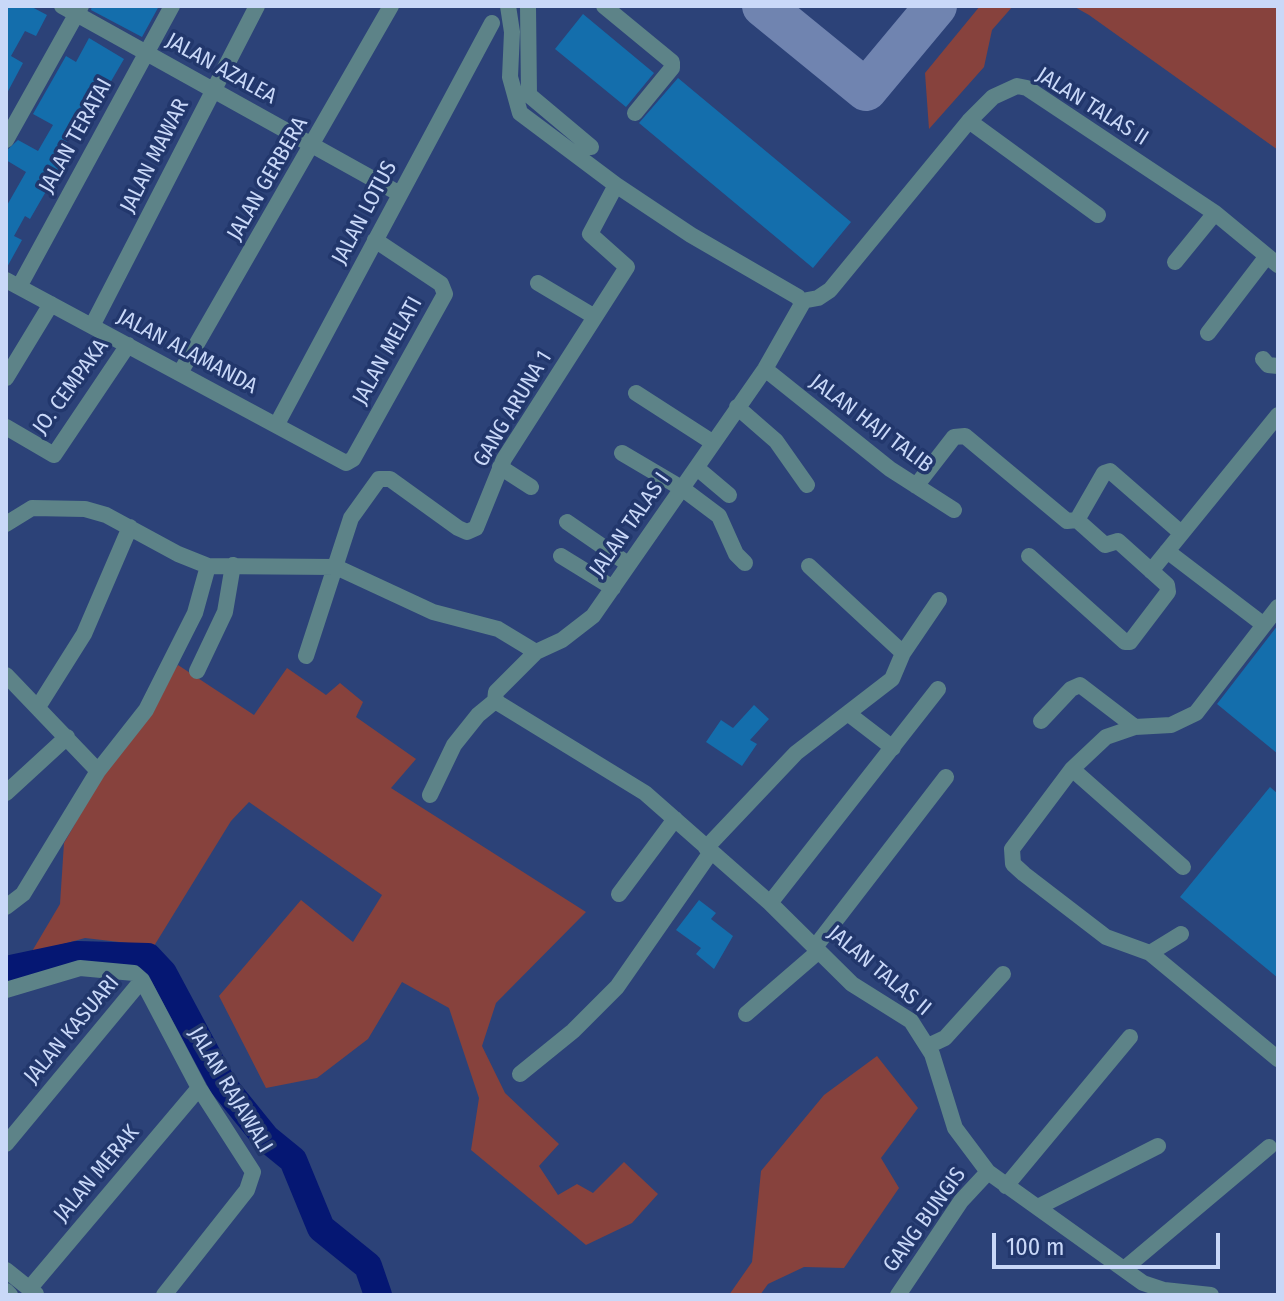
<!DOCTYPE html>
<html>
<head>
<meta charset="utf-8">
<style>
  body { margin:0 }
  #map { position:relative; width:1284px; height:1301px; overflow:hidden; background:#2c4278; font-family:"Fira Sans Condensed",sans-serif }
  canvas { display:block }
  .frame { position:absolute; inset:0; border:8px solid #c9d8f8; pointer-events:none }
  .scale { position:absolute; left:992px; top:1233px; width:228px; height:36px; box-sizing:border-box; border:4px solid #c9d8f8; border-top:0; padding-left:10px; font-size:24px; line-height:28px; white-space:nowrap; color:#c9d8f8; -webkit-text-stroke:6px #22376c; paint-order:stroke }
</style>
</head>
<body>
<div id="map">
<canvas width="1284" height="1301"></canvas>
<div class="frame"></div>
<div class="scale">100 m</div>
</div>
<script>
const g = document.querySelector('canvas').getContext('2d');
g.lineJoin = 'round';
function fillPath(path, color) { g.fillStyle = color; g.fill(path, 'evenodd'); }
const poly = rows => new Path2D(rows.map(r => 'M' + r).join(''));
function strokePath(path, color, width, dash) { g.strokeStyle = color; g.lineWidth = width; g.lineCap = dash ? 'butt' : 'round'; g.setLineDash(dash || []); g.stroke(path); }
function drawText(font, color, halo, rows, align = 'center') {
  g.font = font + ' "Fira Sans Condensed",sans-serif'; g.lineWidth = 7; g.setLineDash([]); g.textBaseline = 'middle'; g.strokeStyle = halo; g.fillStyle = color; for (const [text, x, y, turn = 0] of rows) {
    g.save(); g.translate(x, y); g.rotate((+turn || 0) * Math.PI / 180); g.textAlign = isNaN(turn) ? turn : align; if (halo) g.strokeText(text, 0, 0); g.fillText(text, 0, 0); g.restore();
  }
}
const green = poly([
  [980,6,1013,6,992,30,984,67,929,129,925,73],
  [1073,6,1278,6,1278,150,1089,15],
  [178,665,254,715,287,668,326,695,340,683,363,702,356,717,416,759,391,788,586,912,496,1003,482,1046,505,1093,559,1144,539,1166,558,1195,577,1184,593,1193,624,1162,658,1194,632,1223,586,1245,471,1150,479,1098,449,1008,402,982,368,1039,317,1078,266,1088,219,996,301,900,353,942,382,895,249,802,231,821,154,946,85,938,31,953,60,904,64,843,75,824,78,812],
  [877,1056,918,1108,881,1158,899,1188,844,1268,804,1267,768,1284,760,1295,729,1295,752,1262,761,1171,824,1095]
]);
const river = poly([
  [6,970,77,955,148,957,163,973,223,1085,266,1138,293,1160,321,1228,368,1266,378,1295]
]);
const taxiway = poly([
  [763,6,866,90,936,6]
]);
const building = poly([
  [6,6,30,6,47,15,36,36,25,31,11,56,23,63,6,95],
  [92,6,159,6,142,37,91,10],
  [583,14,654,73,626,107,555,49],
  [89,38,124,59,78,138,71,134,57,159,62,162,52,181,30,219,25,216,14,236,22,240,6,269,6,207,26,172,6,160,6,151,18,140,38,151,53,125,33,114,66,56,76,62],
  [678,78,851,222,813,268,639,123],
  [1278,625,1278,754,1217,704],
  [754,705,769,719,750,740,757,744,742,766,706,742,721,720,733,728],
  [1270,787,1278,794,1278,978,1180,897],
  [699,900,716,913,711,919,733,936,714,969,696,954,701,948,676,930]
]);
const minor = poly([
  [62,6,400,194],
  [528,6,529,95,591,147],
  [604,6,672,62,672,68,635,113],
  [969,121,1098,215],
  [6,140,81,6],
  [1175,262,1215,213],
  [6,280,346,463,353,459,445,294,441,284,375,240],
  [538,283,595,317],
  [19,287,172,6],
  [802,301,818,298,830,290,969,121,993,97,1017,86,1027,88,1215,213,1278,265],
  [92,326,257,6],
  [1208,333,1267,256],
  [1263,359,1268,365,1278,366],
  [765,369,890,469,954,510],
  [180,373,391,6],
  [6,378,51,304],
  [636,393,712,442],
  [737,407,776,441,807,485],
  [277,424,492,23],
  [6,427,54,455,128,345],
  [622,453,683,489,719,516,736,554,745,563],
  [500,467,531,487],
  [697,468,729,495],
  [916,486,954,437,965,436,1067,521,1077,520,1105,545,1118,541,1167,585,1168,592,1130,642,1125,642,1029,556],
  [1077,520,1104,473,1110,471,1180,532],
  [567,522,628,564],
  [6,524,32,508,85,509,106,515,178,554,208,566,336,567,433,612,498,629,536,652,562,640,593,616,765,369,802,304,798,297,691,235,616,185,520,113,510,77,512,32,508,6],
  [1167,551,1264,625],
  [561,556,613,588],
  [809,566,903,653],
  [1151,571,1278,415],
  [536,652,496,692,495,701,645,793,770,903,852,984,911,1021,932,1054,955,1128,988,1172,1143,1283,1164,1290,1211,1295],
  [306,656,351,518,379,479,390,479,458,528,467,532,476,528,504,459,627,267,590,234,616,185],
  [197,671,225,612,233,565],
  [6,675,98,771],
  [38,707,84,634,130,527],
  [850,715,893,748],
  [1041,721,1071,689,1080,685,1135,727],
  [1072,769,1183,867],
  [6,793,67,737],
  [430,795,454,745,478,715,495,701],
  [706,848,796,753,892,679,903,653,939,600],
  [619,894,675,819],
  [770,903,938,689],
  [6,907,23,894,98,771,146,710,195,613,208,566],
  [1181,934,1150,953,1106,937,1024,874,1013,864,1012,849,1072,769,1106,737,1135,727,1171,725,1196,713,1278,607],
  [815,947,946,777],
  [1150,953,1278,1059],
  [6,990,80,968,134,973,142,980,199,1088,253,1172,247,1190,164,1295],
  [746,1014,819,951],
  [928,1046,945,1038,1003,974],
  [520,1074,573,1031,617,987,711,852],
  [6,1144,142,980],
  [1006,1186,1130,1037],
  [1040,1206,1158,1146],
  [1124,1269,1269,1147],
  [6,1270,36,1294],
  [29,1289,199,1088],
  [6,1291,10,1295],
  [898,1295,961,1201,988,1172]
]);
const streetNames = [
  ["JALAN AZALEA",221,69,29],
  ["JALAN TALAS II",1092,107,32],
  ["JALAN TERATAI",76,136,-61],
  ["JALAN MAWAR",155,156,-63],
  ["JALAN GERBERA",268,179,-60],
  ["JALAN LOTUS",365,213,-62],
  ["JALAN MELATI",388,351,-61],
  ["JALAN ALAMANDA",187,352,28],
  ["JO. CEMPAKA",71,387,-54],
  ["GANG ARUNA 1",513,409,-59],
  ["JALAN HAJI TALIB",871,424,37],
  ["JALAN TALAS I",630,525,-55],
  ["JALAN TALAS II",879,971,40],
  ["JALAN KASUARI",72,1030,-50],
  ["JALAN RAJAWALI",230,1090,59],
  ["JALAN MERAK",97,1174,-50],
  ["GANG BUNGIS",925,1220,-54]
];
fillPath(green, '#87423d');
strokePath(river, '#051773', 28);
strokePath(taxiway, '#7084b0', 42);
fillPath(building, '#146eac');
strokePath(minor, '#5d8388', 16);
drawText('22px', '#c9d8f8', '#22376c', streetNames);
</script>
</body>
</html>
